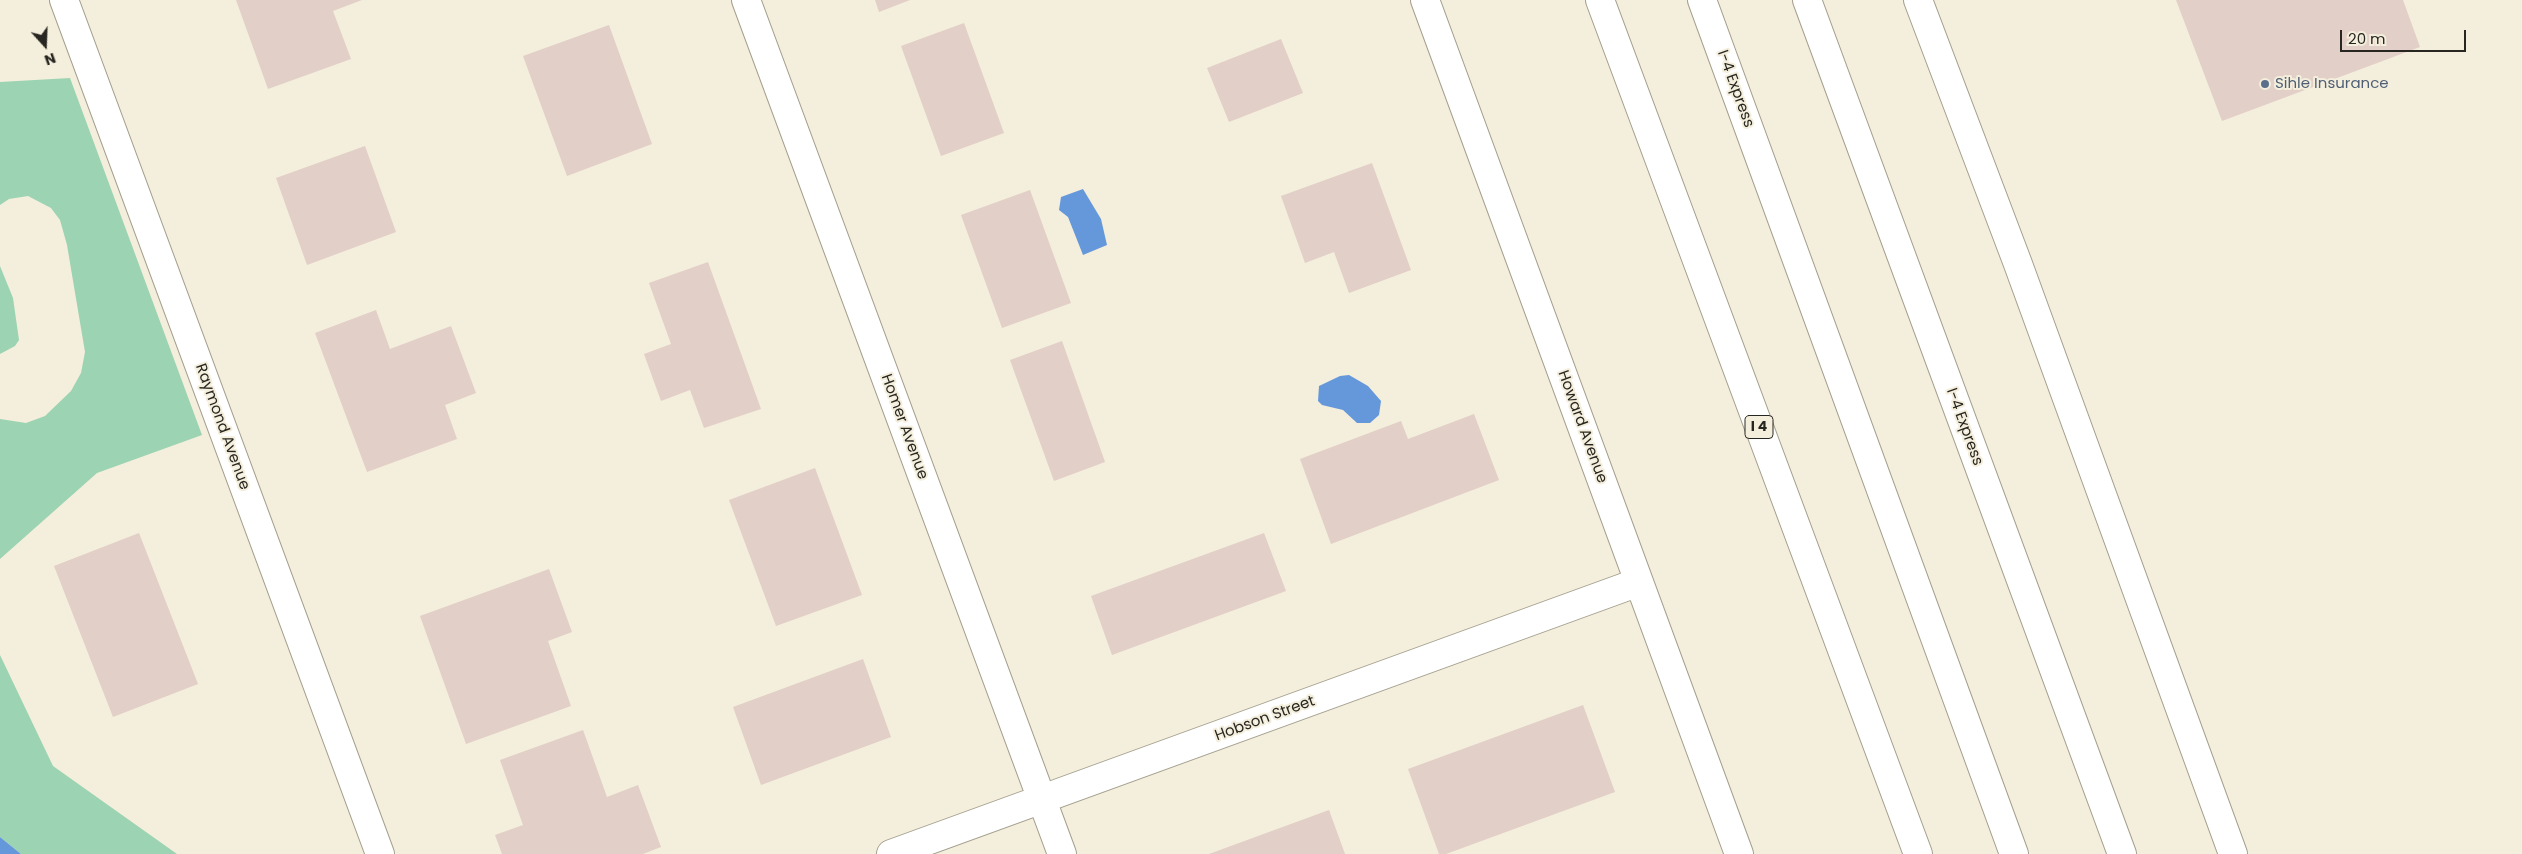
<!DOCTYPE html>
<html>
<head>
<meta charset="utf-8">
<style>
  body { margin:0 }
  #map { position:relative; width:2522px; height:854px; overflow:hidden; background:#f4eedc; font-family:Poppins,sans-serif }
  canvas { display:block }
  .north { position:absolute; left:20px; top:20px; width:50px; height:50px; -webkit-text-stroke:4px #f4eedc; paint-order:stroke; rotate:160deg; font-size:14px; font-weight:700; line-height:20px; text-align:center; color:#282620 }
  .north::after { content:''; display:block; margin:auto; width:18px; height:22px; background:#282620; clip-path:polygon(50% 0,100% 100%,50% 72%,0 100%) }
  .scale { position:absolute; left:2340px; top:30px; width:126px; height:22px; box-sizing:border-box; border:2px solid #282620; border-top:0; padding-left:6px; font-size:15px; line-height:18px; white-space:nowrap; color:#282620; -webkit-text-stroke:4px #f4eedc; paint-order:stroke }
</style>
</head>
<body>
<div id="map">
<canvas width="2522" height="854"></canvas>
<div class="north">N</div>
<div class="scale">20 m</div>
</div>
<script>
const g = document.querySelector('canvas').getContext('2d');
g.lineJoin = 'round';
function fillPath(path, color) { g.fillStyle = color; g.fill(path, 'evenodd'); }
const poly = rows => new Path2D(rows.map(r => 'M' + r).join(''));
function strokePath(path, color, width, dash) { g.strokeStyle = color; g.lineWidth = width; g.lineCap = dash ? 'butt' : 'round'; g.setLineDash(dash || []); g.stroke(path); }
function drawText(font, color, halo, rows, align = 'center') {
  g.font = font + ' Poppins,sans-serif'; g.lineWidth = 4; g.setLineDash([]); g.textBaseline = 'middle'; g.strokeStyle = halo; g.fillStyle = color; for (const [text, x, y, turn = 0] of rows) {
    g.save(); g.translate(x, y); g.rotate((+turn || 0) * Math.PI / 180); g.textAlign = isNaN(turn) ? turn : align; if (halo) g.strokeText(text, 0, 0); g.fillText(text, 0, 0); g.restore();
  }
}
const green = poly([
  [70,78,202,435,97,473,0,559,0,419,26,423,45,416,71,391,81,373,85,352,67,245,60,220,51,208,28,196,9,199,0,205,0,82],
  [0,266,13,298,19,340,15,346,0,354],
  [0,655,53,766,177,854,21,854,0,837]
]);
const water = poly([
  [1083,189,1101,219,1107,245,1083,255,1068,217,1059,210,1061,197],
  [1349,375,1368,386,1381,401,1379,415,1370,423,1357,423,1343,410,1322,405,1318,401,1319,386,1340,376],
  [0,837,21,854,0,854]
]);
const building = poly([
  [236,0,362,0,333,11,351,59,268,89],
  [875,0,910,0,879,12],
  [2176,0,2403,0,2420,47,2222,121],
  [964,23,1004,133,941,156,901,46],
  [609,25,652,144,567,176,523,56],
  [1281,39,1303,93,1229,122,1207,68],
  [365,146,396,232,307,265,276,178],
  [1372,163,1411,270,1349,293,1334,252,1305,263,1281,196],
  [1030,190,1071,303,1002,328,961,215],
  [708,262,761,409,704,428,690,390,661,401,644,354,671,344,649,283],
  [376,310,390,349,451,326,476,393,445,405,457,439,367,472,315,333],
  [1062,341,1105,462,1054,481,1010,360],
  [1474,414,1499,480,1331,544,1300,459,1401,421,1408,439],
  [815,468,862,595,776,626,729,500],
  [139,533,198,684,113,717,54,566],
  [1264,533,1286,591,1112,655,1091,596],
  [549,569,572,632,548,641,571,706,466,744,420,616],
  [863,659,891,737,761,785,733,707],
  [1583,705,1615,792,1446,854,1439,854,1408,769],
  [583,730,607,797,638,785,661,847,643,854,502,854,495,835,523,825,500,760],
  [1329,810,1345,854,1209,854]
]);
const minor = poly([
  [746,0,1062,854],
  [1425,0,1739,854],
  [891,854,1639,582]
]);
const tertiary = poly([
  [64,0,380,854]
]);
const motorway = poly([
  [1600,0,1918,854],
  [1702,0,2014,854],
  [1807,0,2122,854],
  [1918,0,2018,264,2233,854]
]);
const markers = [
  [2265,84,5,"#5c6f8a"]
];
const shields = [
  [1759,427,28]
];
const shieldNames = [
  ["I 4",1759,427]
];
const serviceNames = [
  ["Sihle Insurance",2275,84]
];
const streetNames = [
  ["I-4 Express",1735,89,70],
  ["Raymond Avenue",222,427,70],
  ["Homer Avenue",904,427,70],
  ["Howard Avenue",1582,427,70],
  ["I-4 Express",1964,427,70],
  ["Hobson Street",1265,719,-20]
];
fillPath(green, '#9cd3b2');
fillPath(water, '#6598db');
fillPath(building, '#e2cfc7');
strokePath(minor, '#a49f8e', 30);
strokePath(tertiary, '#a49f8e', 30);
strokePath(motorway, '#a49f8e', 30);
strokePath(minor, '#fff', 28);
strokePath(tertiary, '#fff', 28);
strokePath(motorway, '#fff', 28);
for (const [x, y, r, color] of markers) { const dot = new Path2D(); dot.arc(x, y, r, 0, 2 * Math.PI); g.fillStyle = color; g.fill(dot); strokePath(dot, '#f4eedc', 2); }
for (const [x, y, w] of shields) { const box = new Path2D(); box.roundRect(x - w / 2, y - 11.5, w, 23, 4); g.fillStyle = '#f4eedc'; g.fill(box); strokePath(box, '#282620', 1); }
drawText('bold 14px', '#282620', null, shieldNames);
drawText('15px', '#4e5e75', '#f4eedc', serviceNames, 'left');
drawText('15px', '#282620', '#f4eedc', streetNames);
</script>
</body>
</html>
